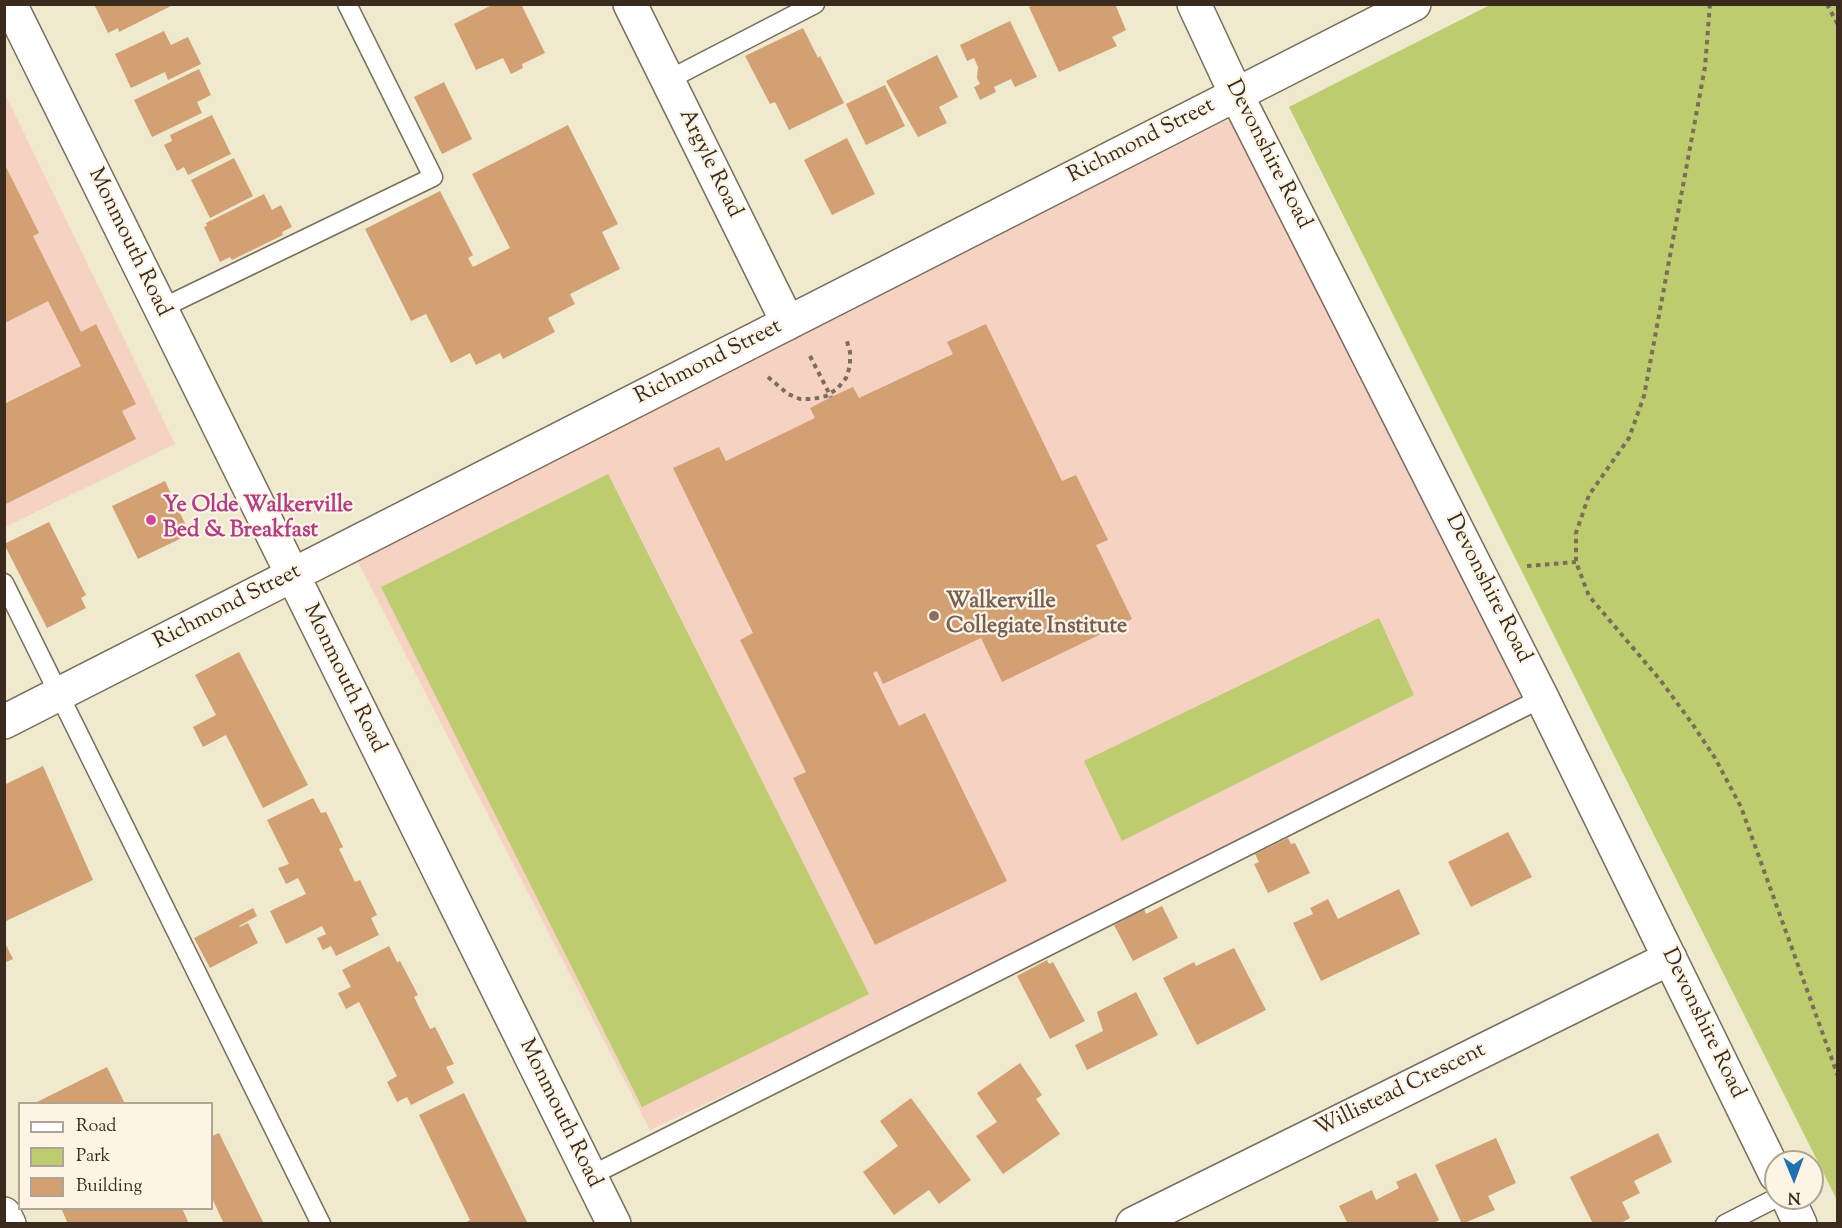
<!DOCTYPE html>
<html>
<head>
<meta charset="utf-8">
<style>
  body { margin:0 }
  #map { position:relative; width:1842px; height:1228px; overflow:hidden; background:#efe9cd; font-family:"Sorts Mill Goudy",serif }
  canvas { display:block }
  .frame { position:absolute; inset:0; border:6px solid #3b2a1e; pointer-events:none }
  .legend { position:absolute; left:18px; top:1102px; width:195px; height:108px; box-sizing:border-box; background:#fcf5e5; border:2px solid #afa495; margin:0; padding:8px 10px; list-style:none; font-size:18px; color:#3b2a1e }
  .legend li { display:flex; align-items:center; gap:12px; height:30px }
  .legend b { width:30px; border:2px solid #afa495 }
  .north { position:absolute; left:1764px; top:1150px; width:60px; height:60px; box-sizing:border-box; background:#fcf5e5; border:2px solid #afa495; border-radius:50%; rotate:179deg; font-size:16px; font-weight:700; line-height:24px; text-align:center; color:#3b2a1e }
  .north::after { content:''; display:block; margin:auto; width:21px; height:27px; background:#1f6fb2; clip-path:polygon(50% 0,100% 100%,50% 72%,0 100%) }
</style>
</head>
<body>
<div id="map">
<canvas width="1842" height="1228"></canvas>
<div class="frame"></div>
<ul class="legend">
<li><b style="height:8px;background:#fff"></b>Road</li>
<li><b style="height:16px;background:#bccc6e"></b>Park</li>
<li><b style="height:16px;background:#d3a073"></b>Building</li>
</ul>
<div class="north">N</div>
</div>
<script>
const g = document.querySelector('canvas').getContext('2d');
g.lineJoin = 'round';
function fillPath(path, color) { g.fillStyle = color; g.fill(path, 'evenodd'); }
const poly = rows => new Path2D(rows.map(r => 'M' + r).join(''));
function strokePath(path, color, width, dash) { g.strokeStyle = color; g.lineWidth = width; g.lineCap = dash ? 'butt' : 'round'; g.setLineDash(dash || []); g.stroke(path); }
function drawText(font, color, halo, rows, align = 'center') {
  g.font = font + ' "Sorts Mill Goudy",serif'; g.lineWidth = 4.5; g.setLineDash([]); g.textBaseline = 'middle'; g.strokeStyle = halo; g.fillStyle = color; for (const [text, x, y, turn = 0] of rows) {
    g.save(); g.translate(x, y); g.rotate((+turn || 0) * Math.PI / 180); g.textAlign = isNaN(turn) ? turn : align; if (halo) g.strokeText(text, 0, 0); g.fillText(text, 0, 0); g.restore();
  }
}
const built = poly([
  [4,92,175,444,5,527,4,527],
  [1232,118,1531,712,650,1130,353,552,761,353]
]);
const green = poly([
  [1490,5,1837,5,1837,1200,1289,107],
  [608,474,869,994,642,1107,381,587],
  [1379,618,1414,695,1122,841,1084,761]
]);
const building = poly([
  [94,4,175,4,119,32,118,28,108,33],
  [494,4,521,4,545,53,522,64,523,68,511,74,503,58,476,70,454,24],
  [1035,4,1097,4,1098,6,1115,4,1126,30,1112,37,1117,46,1059,72,1029,7],
  [1010,21,1037,77,1015,87,1011,79,994,87,996,92,980,100,974,87,980,84,977,78,978,67,974,58,967,61,960,45],
  [803,28,818,58,820,56,844,103,789,130,775,102,770,104,745,56],
  [164,31,171,45,188,37,201,64,168,80,165,72,131,88,115,54],
  [937,55,958,97,939,107,947,123,918,137,886,81],
  [199,69,211,95,197,102,202,113,152,137,134,100],
  [444,82,472,139,442,154,414,97],
  [885,85,905,126,866,145,846,104],
  [212,115,231,154,188,175,184,167,177,171,164,145,172,141,170,135],
  [568,125,618,224,602,232,620,269,570,294,575,304,548,318,555,332,503,359,500,353,476,365,470,353,451,363,426,314,411,321,365,229,440,191,473,255,468,258,473,267,510,248,472,174],
  [847,138,875,194,832,215,804,160],
  [234,158,253,196,210,218,191,180],
  [5,165,39,233,33,236,81,332,96,324,136,404,122,411,136,439,4,505,4,404,81,366,48,301,5,323],
  [264,194,272,210,281,205,292,227,282,232,283,235,232,260,230,257,220,262,204,227,207,226,206,223],
  [986,324,1062,481,1076,475,1108,540,1096,545,1132,619,1002,682,981,638,883,684,877,671,873,673,899,726,925,713,1007,881,875,945,793,778,806,772,740,640,753,633,673,468,719,447,726,461,815,418,810,408,831,397,853,387,859,398,953,354,947,342],
  [165,481,190,534,138,559,112,506],
  [49,522,86,595,81,598,86,608,47,628,4,544],
  [239,652,308,785,263,808,226,735,203,747,193,727,216,715,195,675],
  [43,766,93,880,4,922,4,785],
  [313,798,321,813,326,812,343,847,339,849,355,882,360,880,377,915,371,918,379,935,336,956,331,946,323,950,317,938,326,934,322,926,286,944,270,911,306,894,298,878,286,884,278,868,289,864,267,820],
  [1508,832,1532,877,1471,907,1448,862],
  [1288,838,1291,844,1295,843,1310,873,1268,893,1254,864,1259,862,1255,854],
  [1399,889,1420,934,1321,981,1293,923,1313,914,1310,908,1328,899,1338,919],
  [1162,906,1178,938,1133,961,1114,925,1144,909,1146,914],
  [253,908,257,916,239,926,240,927,248,923,258,943,210,968,194,938],
  [4,941,13,959,4,963],
  [389,946,397,962,400,961,418,995,414,997,430,1029,435,1027,454,1064,446,1067,454,1083,411,1105,407,1097,397,1102,387,1082,397,1076,359,1002,346,1009,338,993,351,987,342,970],
  [1234,948,1266,1010,1197,1045,1163,978,1194,962,1196,966],
  [1047,960,1049,964,1053,962,1085,1021,1050,1039,1017,976],
  [1136,992,1158,1035,1087,1070,1075,1045,1103,1031,1097,1012],
  [1020,1063,1042,1095,1036,1099,1060,1134,1003,1174,976,1136,997,1122,977,1093],
  [107,1067,125,1104,33,1104],
  [464,1093,528,1224,463,1224,470,1220,419,1115],
  [911,1098,971,1180,939,1204,929,1190,894,1215,863,1172,898,1146,880,1121],
  [219,1133,264,1224,224,1224,212,1198,212,1136],
  [1658,1133,1672,1162,1634,1181,1640,1193,1622,1202,1630,1218,1619,1224,1593,1224,1570,1177],
  [1496,1138,1516,1183,1488,1196,1495,1210,1462,1224,1435,1165],
  [1416,1173,1439,1220,1432,1224,1348,1224,1339,1206,1372,1190,1376,1200,1399,1188,1396,1182],
  [61,1208,182,1208,189,1224,68,1224]
]);
const path = poly([
  [1710,4,1705,67,1644,396,1629,438,1589,495,1576,533,1576,562,1589,596,1661,681,1691,722,1715,758,1741,807,1838,1076],
  [1827,4,1838,25],
  [810,356,831,397],
  [768,377,788,394,800,399,813,399,826,396,837,389,846,378,850,366,850,352,846,338],
  [1527,566,1576,562],
  [1837,1189,1838,1189]
]);
const lane = poly([
  [668,80,815,4],
  [160,309,433,177,347,4],
  [4,583,321,1224],
  [590,1176,1542,698],
  [1725,1224,1776,1198]
]);
const street = poly([
  [10,4,614,1224],
  [630,4,788,323],
  [1194,4,1236,94,1542,698,1776,1175],
  [4,722,1414,4],
  [1788,1198,1800,1224],
  [1133,1224,1670,958]
]);
const secondary = poly([
  [4,1214,9,1224]
]);
const markers = [
  [151,520,6,"#d1479c"],
  [934,616,6,"#8d6e63"]
];
const streetNames = [
  ["Richmond Street",1142,142,-27],
  ["Devonshire Road",1267,155,63],
  ["Argyle Road",709,164,64],
  ["Monmouth Road",128,243,64],
  ["Richmond Street",709,363,-27],
  ["Devonshire Road",1487,589,63],
  ["Richmond Street",228,608,-27],
  ["Monmouth Road",343,679,64],
  ["Devonshire Road",1702,1024,64],
  ["Willistead Crescent",1401,1091,-26],
  ["Monmouth Road",559,1114,64]
];
const hotelNames = [
  ["Ye Olde Walkerville",163,507],
  ["Bed & Breakfast",163,532]
];
const educationNames = [
  ["Walkerville",946,603],
  ["Collegiate Institute",946,628]
];
fillPath(built, '#f5d2c2');
fillPath(green, '#bccc6e');
fillPath(building, '#d3a073');
strokePath(lane, '#7a6d5b', 21);
strokePath(street, '#7a6d5b', 36);
strokePath(secondary, '#7a6d5b', 36);
strokePath(path, '#7a6d5b', 4, [4.5, 4.5]);
strokePath(lane, '#fff', 18);
strokePath(street, '#fff', 33);
strokePath(secondary, '#fff', 33);
for (const [x, y, r, color] of markers) { const dot = new Path2D(); dot.arc(x, y, r, 0, 2 * Math.PI); g.fillStyle = color; g.fill(dot); strokePath(dot, '#fcf5e5', 2); }
drawText('22px', '#3b2a1e', '#fcf5e5', streetNames);
drawText('bold 22px', '#b23c85', '#fcf5e5', hotelNames, 'left');
drawText('bold 22px', '#785e54', '#fcf5e5', educationNames, 'left');
</script>
</body>
</html>
